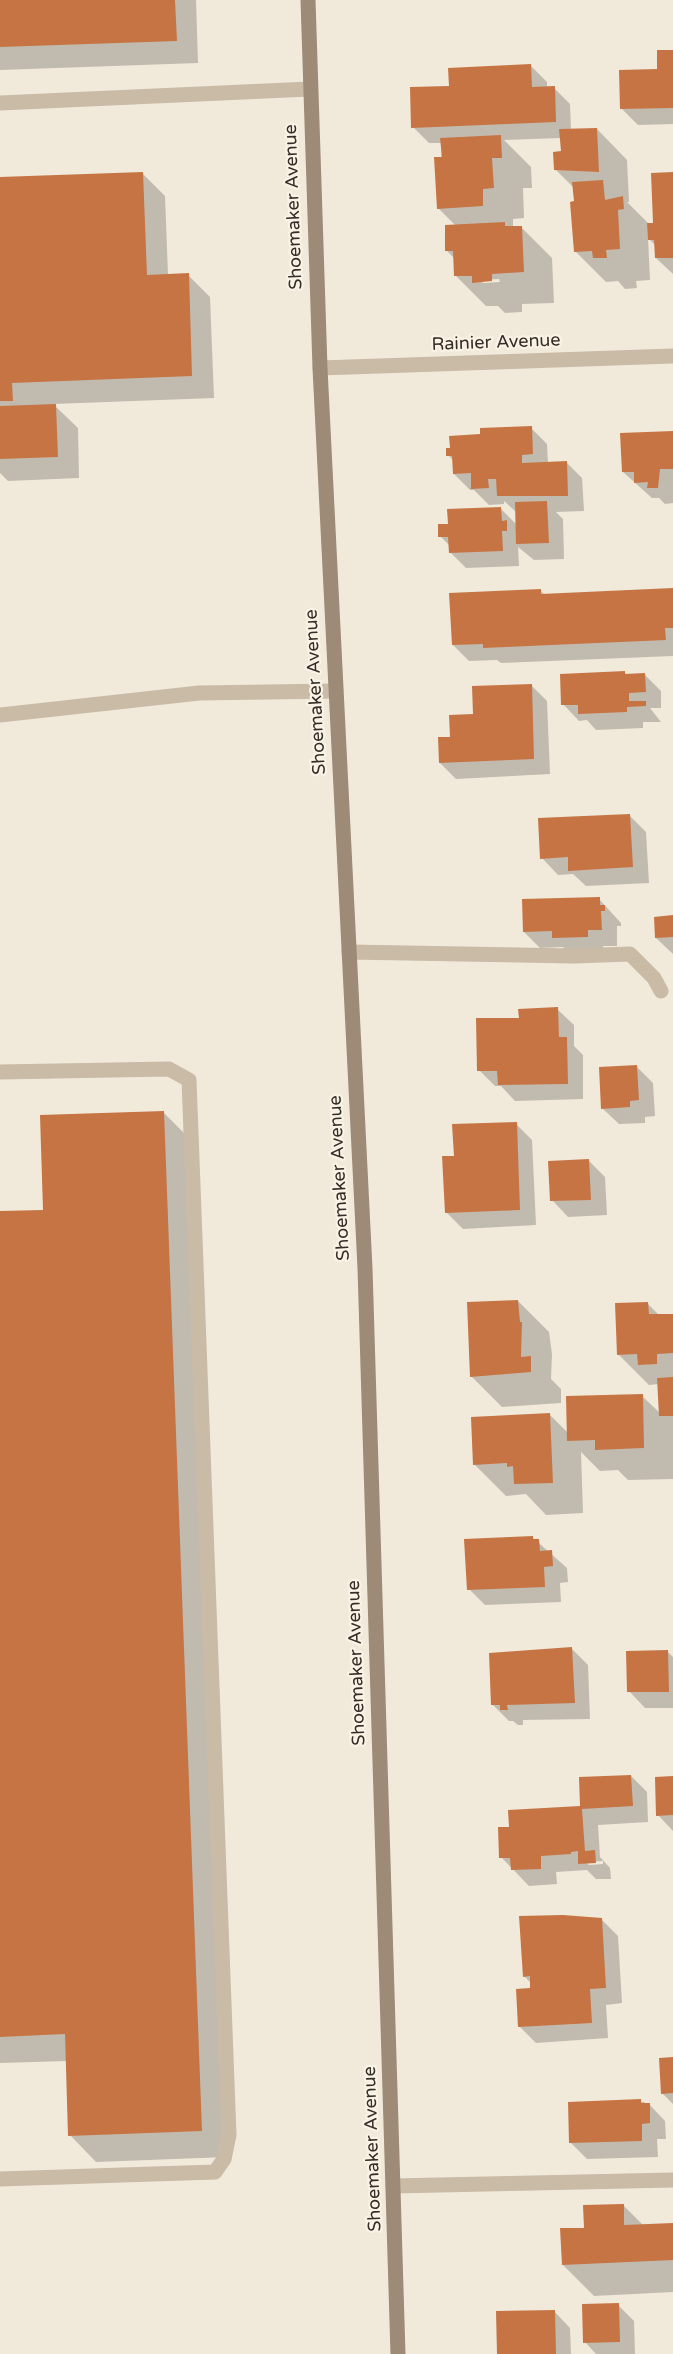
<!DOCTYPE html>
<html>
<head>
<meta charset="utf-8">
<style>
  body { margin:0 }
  canvas { display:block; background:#f1e9da }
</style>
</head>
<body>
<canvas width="673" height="2354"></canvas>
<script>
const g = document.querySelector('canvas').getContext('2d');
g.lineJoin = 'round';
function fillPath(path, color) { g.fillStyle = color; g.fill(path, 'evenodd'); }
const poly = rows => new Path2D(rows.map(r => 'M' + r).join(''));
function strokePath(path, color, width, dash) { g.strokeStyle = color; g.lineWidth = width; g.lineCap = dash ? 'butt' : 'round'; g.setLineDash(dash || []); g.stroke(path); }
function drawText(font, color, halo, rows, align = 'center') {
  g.font = font + ' "Varela Round",sans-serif'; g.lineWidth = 4.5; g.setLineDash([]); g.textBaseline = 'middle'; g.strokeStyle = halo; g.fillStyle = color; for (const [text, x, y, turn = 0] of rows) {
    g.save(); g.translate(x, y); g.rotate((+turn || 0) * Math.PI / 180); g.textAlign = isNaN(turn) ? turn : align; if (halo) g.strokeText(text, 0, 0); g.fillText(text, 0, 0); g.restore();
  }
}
const shadow = poly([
  [0,0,196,0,198,63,0,70],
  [673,51,673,124,638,125,622,109],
  [531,66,547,82,547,88,554,88,570,104,571,130,597,129,627,160,629,202,627,202,650,225,655,224,673,174,673,274,656,258,656,246,648,238,650,280,636,281,637,288,625,289,618,281,606,282,575,251,574,188,555,169,562,153,561,138,504,140,531,167,532,188,523,188,524,218,513,219,513,227,521,227,552,258,554,303,522,304,522,312,505,313,498,306,486,306,455,275,455,259,447,251,456,226,438,208,442,143,429,143,413,127,450,87],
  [499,279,500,282,483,283,480,280],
  [143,174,165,196,168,275,188,275,210,297,214,398,53,404,78,428,79,478,8,481,0,473,0,179],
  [531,428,547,444,548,463,566,462,582,478,584,511,556,512,563,519,564,559,534,560,518,547,519,566,466,568,450,552,450,546,440,536,449,525,501,509,517,525,516,512,504,501,504,504,489,505,474,490,470,490,454,474,454,461,448,455,482,436],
  [673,433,673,503,665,504,659,498,652,498,623,472],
  [673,590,673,656,501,663,497,660,469,661,453,645,541,591,545,595],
  [625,673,627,675,645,675,661,691,661,708,650,708,661,722,643,722,643,728,596,730,587,720,579,721,563,704],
  [531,685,547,701,550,774,456,779,440,763,451,738,474,715],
  [630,816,646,832,649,883,586,886,573,874,558,875,542,858],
  [599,899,621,923,621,926,617,926,617,946,603,946,604,953,569,954,563,947,540,948,524,932],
  [673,917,673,954,656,938],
  [557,1009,574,1025,574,1046,583,1055,583,1099,515,1101,501,1086,495,1086,479,1070,520,1019],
  [637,1067,653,1083,655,1116,645,1117,645,1123,619,1124,602,1108],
  [163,1112,190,1139,227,2157,96,2162,70,2135,67,2061,0,2063,0,1213,44,1211],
  [516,1124,532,1140,536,1225,463,1229,446,1212,455,1157],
  [589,1161,605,1177,607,1215,568,1217,552,1200],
  [518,1301,549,1332,552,1354,551,1379,561,1389,561,1403,502,1407,471,1376],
  [648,1304,660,1316,673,1316,673,1479,628,1480,618,1470,600,1471,581,1452,583,1513,546,1515,526,1494,506,1496,475,1465,550,1415,569,1434,642,1396,661,1414,659,1384,649,1385,618,1354],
  [532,1537,567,1568,568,1582,560,1583,561,1602,485,1605,469,1589],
  [572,1649,588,1665,590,1719,523,1720,523,1725,518,1725,513,1721,509,1721,492,1704],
  [667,1651,673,1657,673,1708,645,1708,629,1691],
  [631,1776,647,1792,648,1822,598,1825,600,1857,610,1868,611,1879,596,1879,587,1870,556,1872,557,1884,529,1886,501,1857,511,1828,582,1807],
  [603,1861,603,1864,589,1865,586,1862],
  [673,1778,673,1831,658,1815],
  [601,1919,618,1936,622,2003,606,2005,608,2038,536,2043,520,2027,532,1989,532,1984,524,1976],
  [673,2059,673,2104,662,2093],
  [640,2101,649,2104,665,2121,666,2139,657,2139,658,2157,587,2159,571,2143],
  [623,2205,643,2225,673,2224,673,2292,594,2296,563,2265,586,2229],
  [618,2305,634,2321,635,2354,596,2354,585,2342],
  [554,2311,570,2328,571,2354,499,2354]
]);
const building = poly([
  [0,0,175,0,177,41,0,47],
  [657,50,673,50,673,108,620,109,619,70,657,69],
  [531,64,532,87,555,86,556,122,411,128,410,87,449,86,448,68],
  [597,128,599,172,554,170,553,152,561,151,559,129],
  [501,135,502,158,492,158,494,188,483,189,483,206,437,209,434,157,442,157,440,138],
  [143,172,147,275,189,273,192,376,12,383,13,401,0,401,0,177],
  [673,172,673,258,655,258,654,240,648,240,647,223,653,223,651,173],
  [603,180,605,200,623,196,624,209,618,210,620,249,606,250,607,258,593,258,592,251,574,252,570,202,574,201,572,182],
  [505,222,505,226,522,226,524,272,492,274,492,281,472,283,472,276,454,276,453,251,445,251,445,225],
  [56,404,58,457,0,459,0,406],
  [532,426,533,454,522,455,522,463,567,461,568,496,497,496,496,479,488,479,489,488,471,489,471,473,453,474,452,456,446,456,446,448,450,448,449,436,480,434,480,428],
  [673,431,673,469,660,469,658,488,647,488,648,482,634,483,634,472,622,472,620,433],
  [547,501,549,543,516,544,515,502],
  [501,507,502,521,507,520,507,531,502,531,503,551,449,553,448,537,438,537,438,524,448,524,447,509],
  [673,588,673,628,665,628,666,640,483,648,483,644,452,645,449,593,541,589,541,594],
  [625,671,625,674,645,673,646,692,629,693,629,701,646,701,646,706,627,707,627,712,578,714,578,705,561,705,560,674],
  [532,684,534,759,439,763,438,737,450,737,449,715,473,714,472,686],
  [630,814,633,867,568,871,568,857,540,859,538,818],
  [600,897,600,905,605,905,605,911,601,911,602,930,588,930,588,937,552,938,552,931,523,932,522,899],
  [673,915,673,937,655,938,654,917],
  [558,1007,559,1037,567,1037,568,1084,498,1085,497,1071,477,1071,476,1018,519,1018,518,1009],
  [637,1065,639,1100,630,1101,630,1107,601,1109,599,1067],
  [164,1111,202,2131,68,2136,65,2034,0,2037,0,1211,43,1210,40,1115],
  [517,1122,520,1210,445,1213,442,1156,454,1156,452,1124],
  [589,1159,591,1200,550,1201,548,1161],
  [518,1300,520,1322,522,1322,521,1357,531,1356,531,1372,470,1377,467,1302],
  [648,1302,649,1314,673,1314,673,1353,657,1354,657,1364,638,1365,637,1354,617,1355,615,1303],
  [673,1377,673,1416,659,1416,657,1378],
  [643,1394,644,1448,595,1450,595,1440,567,1441,566,1396],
  [550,1413,553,1483,514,1484,513,1466,507,1467,507,1463,473,1465,471,1417],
  [533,1536,533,1539,539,1539,540,1551,552,1550,553,1566,544,1567,545,1587,467,1590,464,1539],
  [572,1647,575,1703,507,1705,508,1710,500,1710,500,1705,491,1705,489,1653],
  [668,1650,669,1692,627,1692,626,1651],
  [631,1775,633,1806,582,1809,585,1851,595,1850,596,1863,578,1864,578,1851,571,1852,571,1854,541,1856,541,1869,511,1870,510,1858,499,1858,498,1827,509,1827,508,1810,580,1806,579,1777],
  [673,1776,673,1815,656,1816,655,1777],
  [563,1915,602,1918,606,1988,590,1989,592,2023,518,2027,516,1989,530,1988,530,1976,523,1977,519,1916],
  [673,2057,673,2093,661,2094,659,2058],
  [641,2099,641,2103,650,2103,650,2123,642,2124,642,2141,569,2143,568,2102],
  [624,2204,624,2225,673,2223,673,2260,562,2265,560,2228,584,2228,583,2205],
  [619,2303,620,2342,583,2343,582,2304],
  [555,2310,556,2354,497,2354,496,2311]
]);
const service = poly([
  [0,103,310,89],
  [0,715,199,693,336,691],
  [349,952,575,956,630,954,654,978,661,991],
  [0,1072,169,1069,189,1080,229,2135,224,2159,215,2172,0,2179],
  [393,2186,673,2180]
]);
const minor = poly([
  [320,368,673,356]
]);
const secondary = poly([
  [308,0,320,368,365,1268,398,2354]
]);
const streetNames = [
  ["Shoemaker Avenue",294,207,-92],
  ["Rainier Avenue",496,343,-2],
  ["Shoemaker Avenue",316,692,-93],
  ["Shoemaker Avenue",340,1178,-93],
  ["Shoemaker Avenue",357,1663,-92],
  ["Shoemaker Avenue",373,2149,-92]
];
fillPath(shadow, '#0003');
fillPath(building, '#c67444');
strokePath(service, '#c9bba6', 15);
strokePath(minor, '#c9bba6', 15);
strokePath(secondary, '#9d8a77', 15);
drawText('18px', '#352d27', '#f9f3e6', streetNames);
</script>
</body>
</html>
